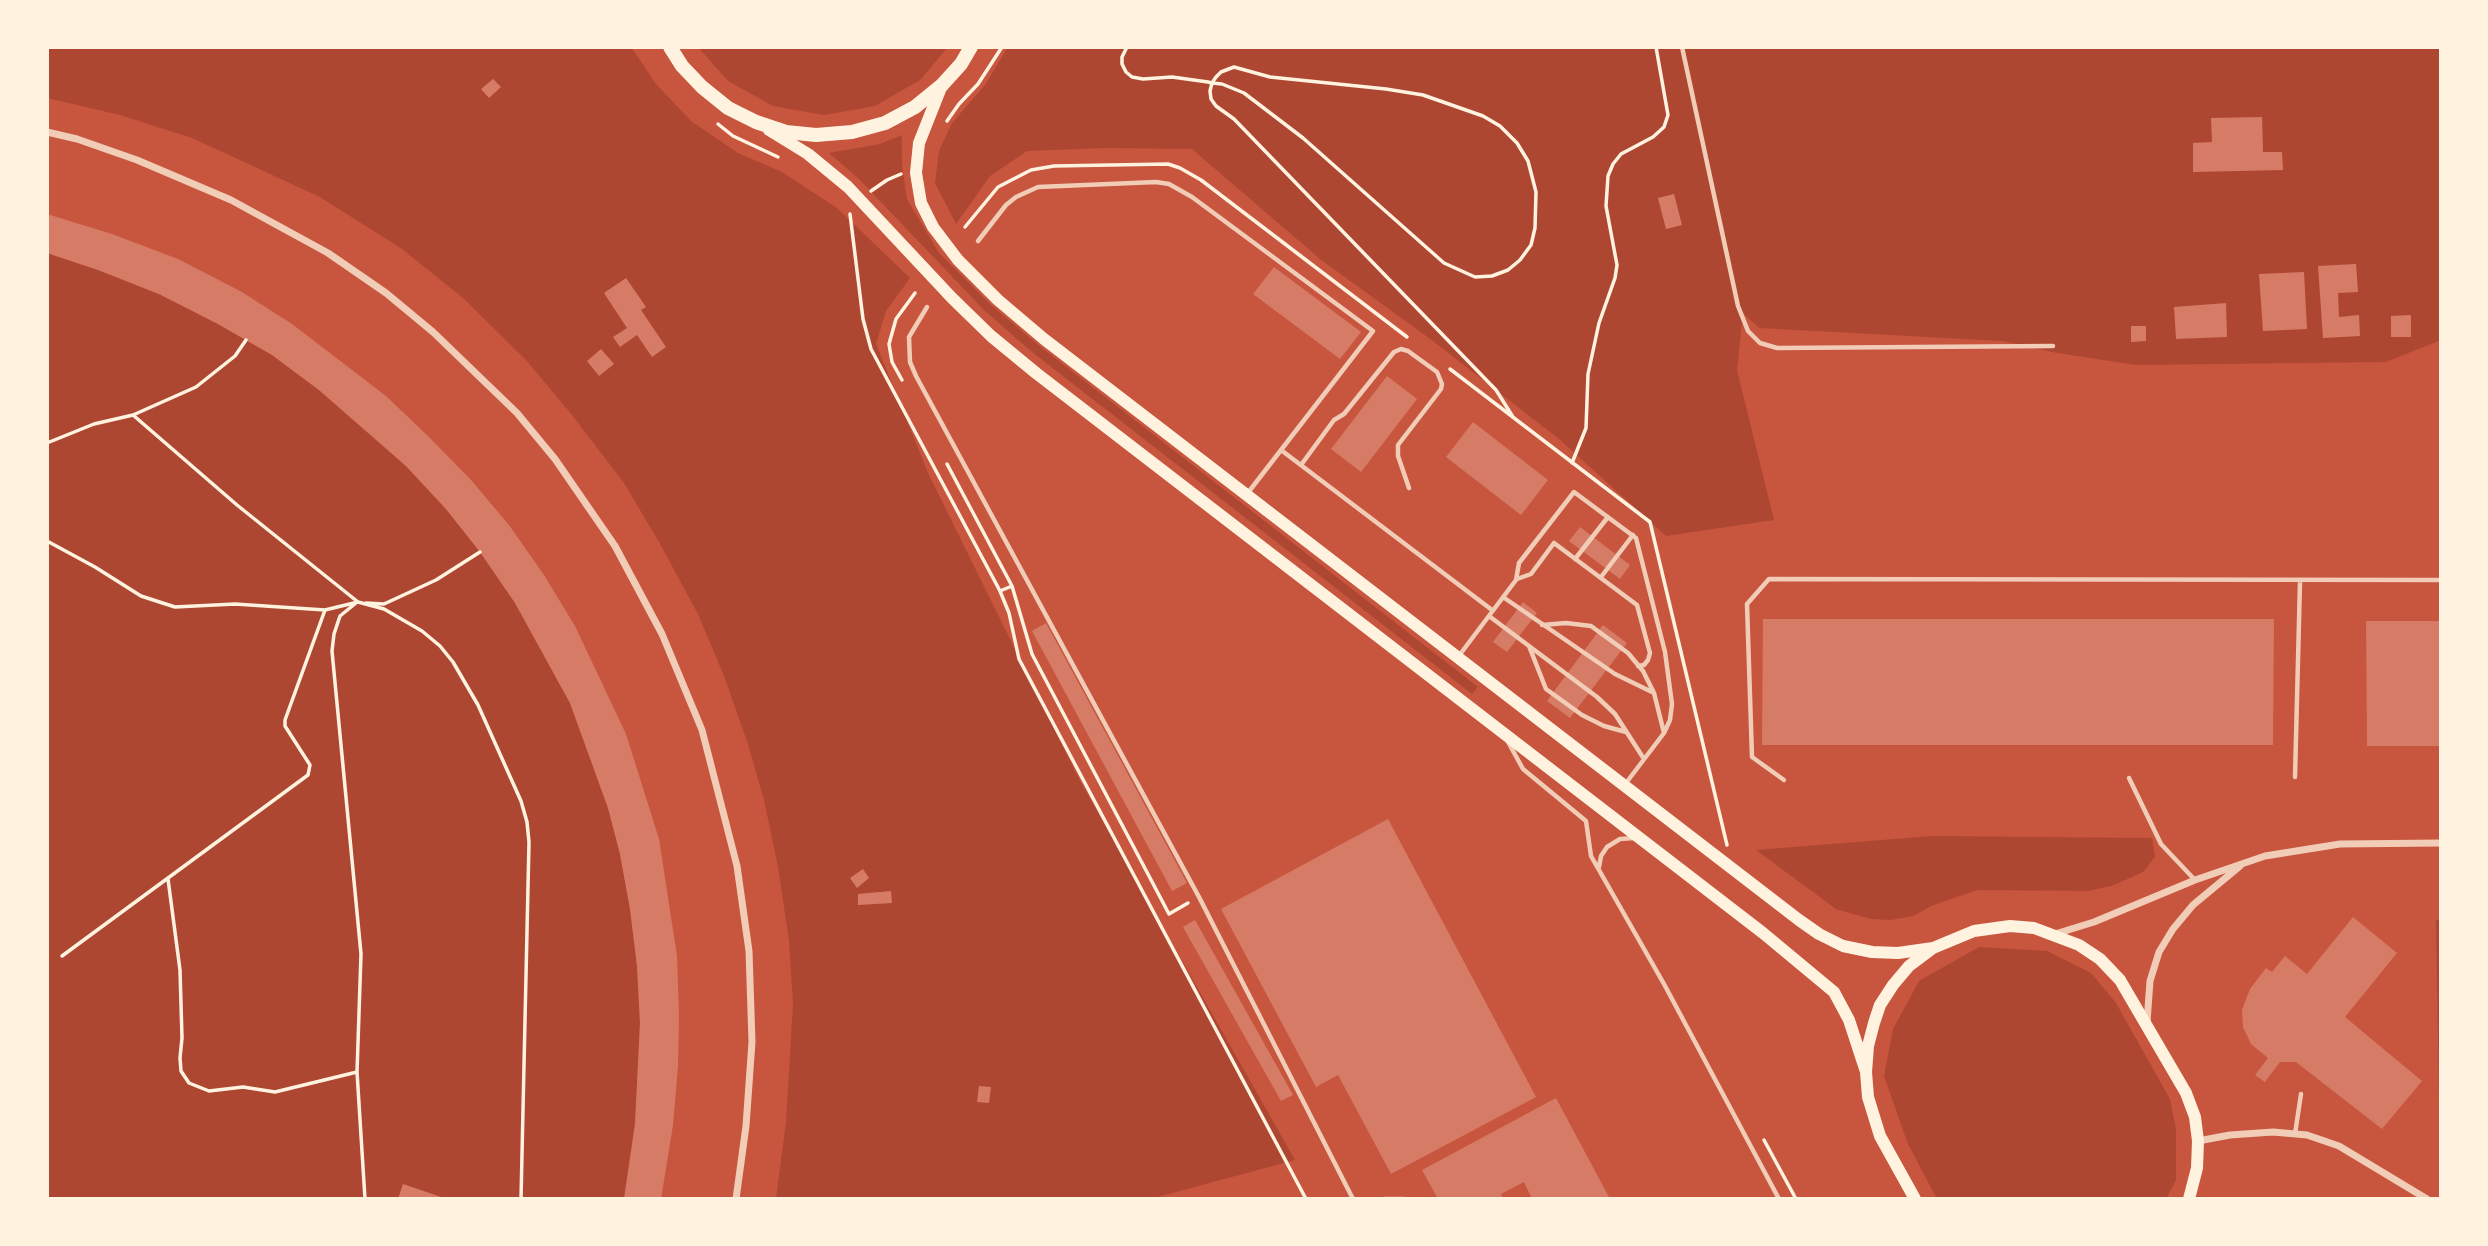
<!DOCTYPE html>
<html>
<head>
<meta charset="utf-8">
<style>
  body { margin:0 }
  #map { position:relative; width:2488px; height:1246px; overflow:hidden; background:#c8553d; font-family:Lora,serif }
  canvas { display:block }
  .frame { position:absolute; inset:0; border:49px solid #fff3e0; pointer-events:none }
</style>
</head>
<body>
<div id="map">
<canvas width="2488" height="1246"></canvas>
<div class="frame"></div>
</div>
<script>
const g = document.querySelector('canvas').getContext('2d');
g.lineJoin = 'round';
function fillPath(path, color) { g.fillStyle = color; g.fill(path, 'evenodd'); }
const poly = rows => new Path2D(rows.map(r => 'M' + r).join(''));
function strokePath(path, color, width, dash) { g.strokeStyle = color; g.lineWidth = width; g.lineCap = dash ? 'butt' : 'round'; g.setLineDash(dash || []); g.stroke(path); }
const green = poly([
  [47,47,631,47,656,84,691,121,738,153,782,172,837,208,910,278,886,311,876,344,929,475,1079,779,1295,1160,1150,1199,776,1199,786,1122,793,1004,789,941,778,867,764,800,747,741,724,676,698,614,659,542,624,483,572,415,526,360,463,298,402,249,320,197,192,138,120,115,47,98],
  [698,47,948,47,920,80,875,106,824,115,773,106,728,81],
  [1008,47,2441,47,2441,340,2386,362,2135,365,2052,352,2003,341,1759,328,1743,313,1737,370,1774,520,1666,536,1559,439,1433,341,1320,259,1192,149,1106,148,1027,151,990,176,956,224,935,183,939,151,952,123,985,85],
  [902,135,902,165,907,199,939,253,990,304,1037,344,1478,687,1472,694,1032,352,984,310,859,179,829,153,880,144],
  [47,253,98,270,159,294,218,324,272,355,319,390,406,466,446,509,480,552,515,603,570,703,608,808,620,854,630,909,637,966,640,1023,635,1124,624,1199,47,1199],
  [1932,836,2152,838,2155,857,2143,872,2114,885,2089,891,1977,890,1931,906,1913,916,1891,920,1871,919,1836,909,1756,850],
  [2436,920,2441,920,2441,1156,2440,1156],
  [1979,947,2047,951,2091,973,2116,1003,2170,1099,2176,1129,2176,1180,2166,1199,1937,1199,1908,1144,1884,1076,1893,1029,1919,981]
]);
const building = poly([
  [493,79,501,87,489,98,481,89],
  [2262,117,2263,152,2282,152,2283,170,2193,172,2193,143,2212,142,2211,118],
  [1674,194,1682,225,1666,229,1658,198],
  [47,214,112,234,178,259,242,292,292,324,386,396,429,437,471,480,509,525,544,575,575,626,626,734,659,839,677,956,679,1016,678,1066,673,1125,661,1199,624,1199,635,1124,640,1023,637,966,630,909,620,854,608,808,570,703,515,603,480,552,446,509,406,466,319,390,272,355,218,324,159,294,98,270,47,253],
  [2356,264,2358,292,2338,293,2339,317,2359,315,2360,336,2323,338,2318,266],
  [1274,267,1361,332,1340,359,1253,294],
  [2304,272,2307,329,2263,331,2259,274],
  [626,278,646,307,641,310,666,347,652,357,637,335,620,347,613,337,627,328,604,293],
  [2226,303,2227,337,2176,339,2174,307],
  [2411,315,2411,337,2391,337,2391,316],
  [2131,326,2146,326,2146,341,2131,342],
  [601,349,614,364,599,376,587,361],
  [1387,376,1417,399,1361,472,1331,449],
  [1473,422,1548,480,1521,515,1446,457],
  [1580,527,1630,565,1620,579,1569,541],
  [1523,602,1537,613,1507,652,1493,642],
  [1763,619,2274,619,2273,745,1762,745],
  [2366,621,2441,621,2441,746,2367,746],
  [1046,623,1187,883,1172,891,1032,631],
  [1603,625,1627,643,1570,718,1547,701],
  [1388,819,1536,1097,1391,1174,1338,1075,1316,1087,1221,909],
  [863,869,869,878,857,888,850,878],
  [891,891,892,903,858,905,858,894],
  [2353,917,2397,953,2345,1017,2422,1081,2382,1129,2296,1062,2280,1062,2265,1082,2255,1075,2268,1058,2251,1044,2243,1027,2242,1010,2250,989,2266,968,2272,972,2285,956,2307,974],
  [1195,920,1293,1095,1281,1101,1183,927],
  [979,1086,991,1087,989,1103,977,1102],
  [1556,1098,1610,1199,1532,1199,1524,1182,1501,1194,1503,1199,1438,1199,1422,1170],
  [403,1184,444,1198,444,1199,398,1199]
]);
const path = poly([
  [1127,47,1122,57,1122,64,1126,72,1132,77,1143,79,1172,77,1208,82,1212,83,1222,84,1244,93,1303,138,1444,263,1475,277,1492,276,1508,270,1520,260,1531,245,1535,228,1536,192,1528,161,1517,143,1500,126,1483,116,1423,95,1386,89,1270,77,1234,67,1221,72,1216,77,1212,83,1210,91,1211,99,1216,106,1234,119,1496,390,1513,417],
  [947,121,959,104,978,84,1002,47],
  [718,124,733,136,778,157],
  [871,191,887,180,901,174],
  [850,214,863,319,871,349,1000,591,1009,613,1019,659,1306,1199],
  [965,227,998,187,1031,170,1054,166,1168,164,1180,168,1201,180,1407,337],
  [1450,369,1650,522,1727,845],
  [902,380,892,362,889,344,896,319,915,293],
  [133,415,237,505,358,602],
  [47,443,94,424,133,415,196,387,235,356,246,340],
  [1572,463,1586,428,1588,374,1599,323,1615,278,1617,265,1606,206,1608,176,1613,164,1621,154,1653,137,1664,127,1668,115,1656,47],
  [947,464,1012,586,1000,591],
  [47,541,95,567,141,596,175,607,235,604,325,610,358,602,384,609,422,631,440,646,453,662,478,705,521,801,527,822,529,842,521,1199],
  [1012,586,1032,654,1169,914,1188,903],
  [356,603,340,616,334,634,332,651,361,954,357,1072,365,1199],
  [366,603,384,604,436,580,480,552],
  [168,879,180,970,182,1038,180,1058,181,1071,189,1083,209,1091,243,1087,275,1092,357,1072],
  [62,956,308,775,310,765,285,726,285,720,325,610],
  [1764,1140,1796,1199]
]);
const service = poly([
  [1682,47,1738,306,1748,331,1760,343,1777,348,2053,346],
  [978,241,1006,205,1016,197,1038,187,1156,182,1169,184,1192,197,1373,331,1247,494],
  [927,307,909,337,910,362,916,376,1199,897,1353,1199],
  [1281,450,1492,610],
  [1301,465,1334,420,1344,414,1394,352,1401,349,1408,351,1437,372,1442,384,1441,389,1398,445,1398,456,1409,488],
  [1575,559,1608,517],
  [1601,577,1633,535],
  [1517,579,1531,574,1554,543,1637,605,1650,653,1648,660,1644,665,1638,666],
  [1503,597,1615,674,1652,692],
  [1489,616,1597,697,1615,714,1644,759],
  [1542,625,1566,623,1591,626,1628,653,1643,671,1654,693,1664,733],
  [1529,646,1546,689,1582,715,1604,726,1626,732],
  [1458,657,1516,580,1519,563,1574,492,1636,538,1665,652,1672,704,1670,720,1664,733,1626,783],
  [1507,740,1523,769,1586,821,1591,856,1664,984,1779,1199],
  [2295,777,2300,582],
  [2129,778,2161,844,2194,879],
  [1784,780,1752,757,1747,604,1769,579,2441,580],
  [1599,867,1601,856,1607,847,1620,839,1634,838],
  [2295,1134,2301,1094],
  [1385,1199,1403,1199]
]);
const minor = poly([
  [47,132,77,139,137,160,231,200,328,253,386,293,433,332,517,413,555,459,615,546,662,634,702,730,737,866,749,951,752,1042,746,1126,736,1199],
  [2055,934,2094,922,2195,880,2265,856,2340,844,2441,843],
  [2147,1022,2150,981,2159,952,2173,929,2193,905,2240,866],
  [2198,1141,2230,1135,2273,1132,2307,1135,2339,1146,2427,1199]
]);
const secondary = poly([
  [942,85,919,143,916,173,921,203,933,227,958,260,998,300,1044,339,1799,920,1819,934,1843,946,1872,952,1898,953,1933,948],
  [769,130,808,154,848,187,952,298,991,336,1036,373,1763,933,1834,992,1849,1020,1866,1072],
  [1915,1199,1880,1136,1868,1097,1866,1072,1868,1046,1874,1023,1880,1005,1893,985,1909,966,1933,948,1974,931,2010,926,2034,928,2079,945,2100,959,2120,980,2186,1093,2195,1117,2198,1141,2197,1168,2189,1199]
]);
const primary = poly([
  [670,47,682,66,702,87,728,108,756,122,786,132,816,135,852,132,885,123,915,107,942,85,961,64,971,47]
]);
fillPath(green, '#ae4732');
fillPath(building, '#d67c66');
strokePath(path, '#fff3e0', 3.5);
strokePath(service, '#f1ccb7', 4.5);
strokePath(minor, '#f1ccb7', 7);
strokePath(secondary, '#fff3e0', 12);
strokePath(primary, '#fff3e0', 14);
</script>
</body>
</html>
